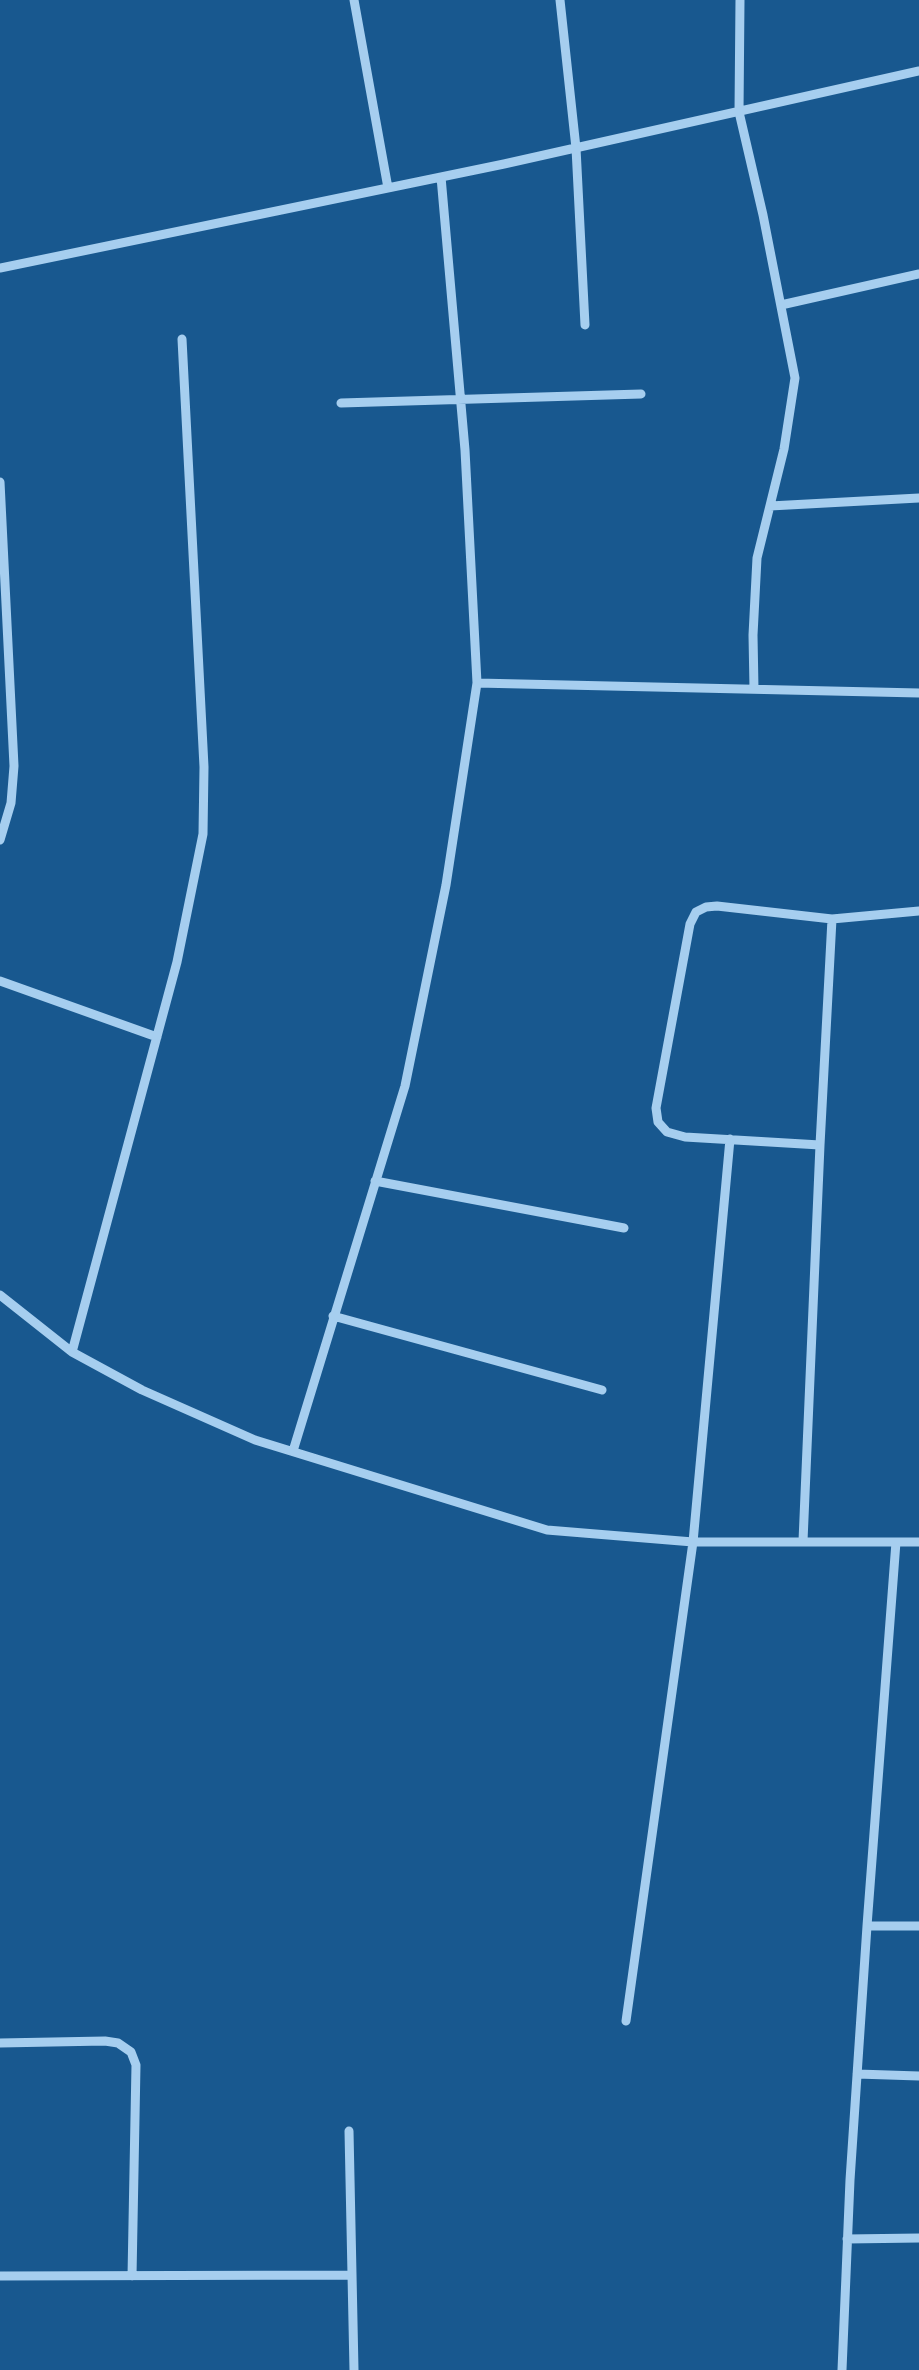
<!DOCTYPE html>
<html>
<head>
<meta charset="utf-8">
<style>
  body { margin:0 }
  canvas { display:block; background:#18588f }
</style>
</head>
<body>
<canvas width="919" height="2370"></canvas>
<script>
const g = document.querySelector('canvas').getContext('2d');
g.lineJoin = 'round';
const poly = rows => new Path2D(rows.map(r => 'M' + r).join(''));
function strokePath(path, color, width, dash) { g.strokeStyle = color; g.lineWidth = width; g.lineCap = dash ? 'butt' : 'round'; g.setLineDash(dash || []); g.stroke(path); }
const minor = poly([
  [354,0,388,188],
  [560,0,576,148,585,325],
  [740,0,739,112,763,215,795,378,784,449,757,558,753,635,754,689],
  [441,177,465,450,477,683,919,693],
  [0,268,504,164,919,71],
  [781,305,919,274],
  [341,403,641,394],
  [0,482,14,766,11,803,0,840],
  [770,506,919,498],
  [0,981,157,1037],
  [820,1145,685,1137,667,1132,658,1122,656,1108,690,924,696,912,706,907,717,906,832,919,919,911],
  [375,1181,624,1228],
  [0,1295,72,1352,142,1390,255,1440,547,1530,693,1542,919,1542],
  [333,1316,602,1390],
  [72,1352,177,962,203,834,204,767,182,339],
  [293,1451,405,1086,446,885,477,683],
  [803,1541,820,1145,832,919],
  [867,1926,919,1926],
  [626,2021,693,1542,730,1139],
  [0,2043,105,2041,118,2043,131,2052,136,2065,132,2276],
  [857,2074,919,2076],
  [349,2131,354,2370],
  [847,2239,919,2238],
  [0,2276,352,2275],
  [842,2370,850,2180,867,1926,896,1542]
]);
strokePath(minor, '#a6ceef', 9);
</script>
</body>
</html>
